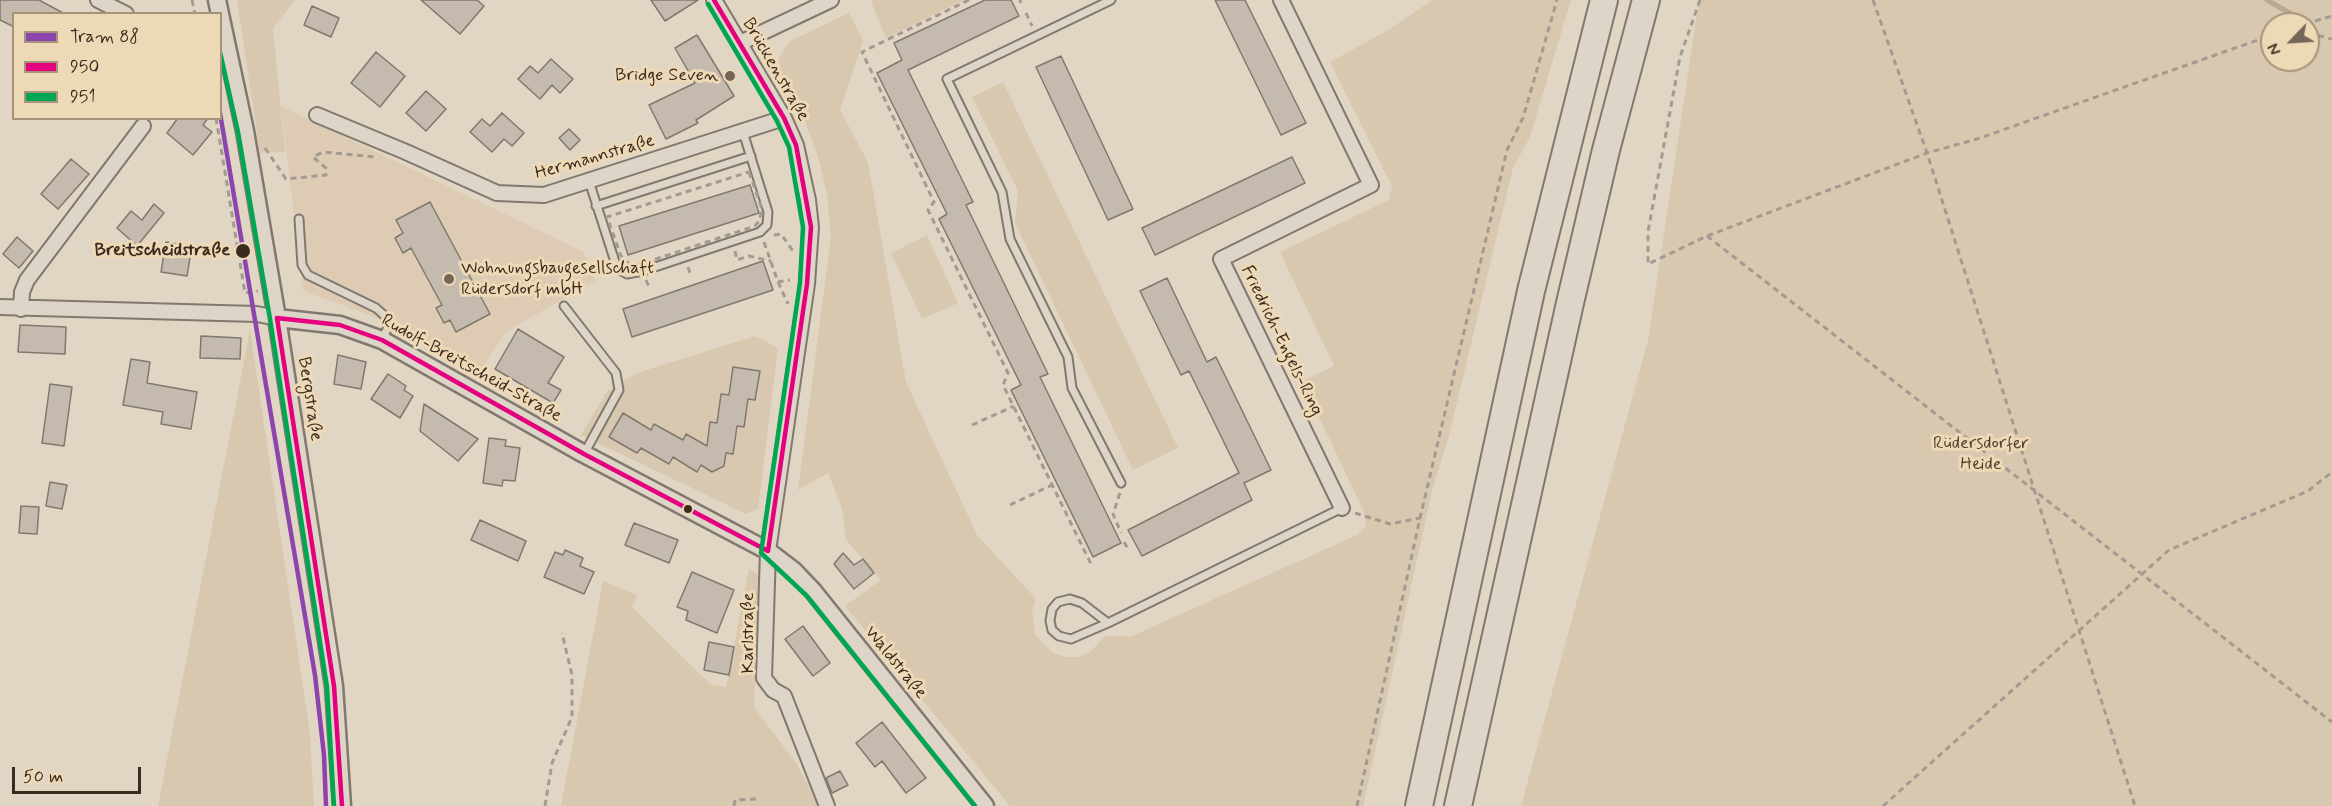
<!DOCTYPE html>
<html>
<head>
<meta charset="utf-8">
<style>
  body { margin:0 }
  #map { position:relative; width:2332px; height:806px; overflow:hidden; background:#e1d6c4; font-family:Mynerve,sans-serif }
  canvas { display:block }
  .legend { position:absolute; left:12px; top:12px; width:210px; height:108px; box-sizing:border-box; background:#eed9b7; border:2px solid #a6937a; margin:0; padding:8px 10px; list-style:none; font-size:18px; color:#3b2a1e }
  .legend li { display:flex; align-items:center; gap:12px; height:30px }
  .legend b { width:30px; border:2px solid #a6937a }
  .north { position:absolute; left:2260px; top:12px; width:60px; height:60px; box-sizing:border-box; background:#eed9b7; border:2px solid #a6937a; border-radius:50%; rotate:245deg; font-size:16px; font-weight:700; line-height:24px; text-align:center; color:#3b2a1e }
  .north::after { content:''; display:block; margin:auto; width:21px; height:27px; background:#756658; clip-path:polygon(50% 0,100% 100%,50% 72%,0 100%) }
  .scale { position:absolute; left:12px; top:767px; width:129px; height:27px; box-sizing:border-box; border:3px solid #3b2a1e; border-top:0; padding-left:8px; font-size:18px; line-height:21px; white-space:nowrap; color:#3b2a1e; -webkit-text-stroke:4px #eed9b7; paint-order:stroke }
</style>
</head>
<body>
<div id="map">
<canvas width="2332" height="806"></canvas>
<ul class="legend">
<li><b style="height:8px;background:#8e44ad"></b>Tram 88</li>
<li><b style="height:8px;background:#e5007d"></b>950</li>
<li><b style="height:8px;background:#00a651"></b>951</li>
</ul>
<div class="north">N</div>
<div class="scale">50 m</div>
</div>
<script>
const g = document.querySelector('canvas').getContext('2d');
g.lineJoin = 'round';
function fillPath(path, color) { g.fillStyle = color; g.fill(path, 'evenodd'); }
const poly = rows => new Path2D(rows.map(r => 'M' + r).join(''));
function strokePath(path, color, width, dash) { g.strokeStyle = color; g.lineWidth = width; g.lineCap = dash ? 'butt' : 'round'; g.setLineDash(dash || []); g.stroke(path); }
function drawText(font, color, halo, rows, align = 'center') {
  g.font = font + ' Mynerve,sans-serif'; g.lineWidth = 6; g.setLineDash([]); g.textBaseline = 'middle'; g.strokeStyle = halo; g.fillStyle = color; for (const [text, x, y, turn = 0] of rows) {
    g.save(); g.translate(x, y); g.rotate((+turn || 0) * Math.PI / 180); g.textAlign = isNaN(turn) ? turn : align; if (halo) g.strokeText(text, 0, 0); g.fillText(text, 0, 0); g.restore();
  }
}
const built = poly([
  [281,106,584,252,595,281,507,331,478,374,410,334,367,314,303,291]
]);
const green = poly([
  [237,0,295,0,273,28,285,152,260,153],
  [874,0,964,0,886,38,871,1],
  [1432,0,1571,0,1530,137,1513,168,1449,436,1433,487,1363,806,1010,806,845,606,881,580,846,540,842,508,828,473,798,490,831,237,827,193,818,157,802,113,780,72,779,58,790,41,849,13,863,41,840,110,868,162,906,382,977,535,1036,599,1032,611,1035,635,1053,653,1065,657,1078,657,1090,652,1105,636,1132,636,1357,535,1366,526,1364,512,1302,381,1334,366,1280,252,1389,200,1392,186,1330,62,1390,29],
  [1699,0,2332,0,2332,806,1521,806,1648,340],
  [2272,24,2308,24,2308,60,2272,60],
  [1003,82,1178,448,1133,470,1015,223,1018,191,972,97],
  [927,235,958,303,922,319,891,253],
  [250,330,310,734,314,806,158,806],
  [755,336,778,348,758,509,746,514,581,435,607,391,637,373],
  [749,569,759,575,754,707,796,763,820,806,561,806,603,581,637,595,632,607,710,684,726,687]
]);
const stream = poly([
  [2267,0,2293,15]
]);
const building = poly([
  [0,0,39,0,65,14,14,14,14,27,0,20,0,0],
  [421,0,477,0,484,6,460,34,421,0],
  [651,0,698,0,665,21,651,0],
  [985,0,1011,0,1019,16,908,70,973,202,966,205,1048,374,1040,377,1121,543,1093,557,1011,390,1021,385,939,219,947,214,877,73,902,60,894,43,985,0],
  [1215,0,1245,0,1306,123,1281,135,1215,0],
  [312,6,339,18,331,37,304,25,312,6],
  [697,35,734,96,696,120,698,123,666,139,649,105,695,83,675,48,697,35],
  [376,52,405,76,380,107,351,83,376,52],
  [1061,56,1133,209,1108,220,1036,67,1061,56],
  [551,59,573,79,560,93,552,85,540,99,518,79,530,66,538,73,551,59],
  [426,91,446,109,426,131,406,113,426,91],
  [502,113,524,133,512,146,504,139,492,152,470,132,482,119,490,126,502,113],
  [178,118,208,118,203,125,212,132,193,155,167,133,178,118],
  [569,129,580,140,570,150,559,138,569,129],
  [1292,157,1305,183,1155,255,1142,228,1292,157],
  [71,159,89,174,58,209,41,194,71,159],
  [750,185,759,213,628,255,619,226,750,185],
  [430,202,490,314,456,332,450,320,444,323,436,308,442,305,411,248,403,253,395,238,403,233,396,220,430,202],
  [154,204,164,213,137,246,117,228,131,211,142,220,154,204],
  [17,237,33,251,19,268,3,254,17,237],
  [166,242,192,246,187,276,161,272,166,242],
  [763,261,773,290,632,337,623,309,763,261],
  [1167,278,1207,362,1216,357,1271,470,1244,483,1252,500,1142,556,1128,530,1239,473,1189,371,1181,375,1140,291,1167,278],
  [20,325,66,327,65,354,18,352,20,325],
  [518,329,564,357,548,383,561,390,553,403,495,369,518,329],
  [201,336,241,338,240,359,200,358,201,336],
  [338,355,366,362,361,389,334,384,338,355],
  [131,359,150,362,147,383,197,392,191,429,161,424,163,412,123,405,131,359],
  [733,367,760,371,755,400,748,399,744,427,737,426,733,454,726,453,724,466,712,472,701,465,697,472,673,457,669,464,641,448,637,453,609,437,623,413,651,430,654,424,683,440,686,434,707,446,710,422,717,423,721,394,729,395,733,367],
  [388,374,406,386,404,390,413,396,400,418,371,399,388,374],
  [50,384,72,387,64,446,42,443,50,384],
  [424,404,478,439,458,461,420,431,424,404],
  [489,438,506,440,505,446,520,448,515,481,503,480,502,486,483,483,489,438],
  [50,482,67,485,62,509,46,506,50,482],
  [21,506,39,507,37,534,19,533,21,506],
  [480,520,526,541,518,561,471,540,480,520],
  [634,523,678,540,669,563,625,545,634,523],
  [565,550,583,558,580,566,594,572,584,594,544,577,555,552,563,555,565,550],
  [843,553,854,565,863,559,874,573,854,589,834,564,843,553],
  [692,572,734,590,717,633,686,620,688,611,677,607,692,572],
  [803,626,830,663,813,676,785,639,803,626],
  [709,642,734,647,729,675,704,670,709,642],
  [882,722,926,778,906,793,882,761,875,767,856,743,882,722],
  [840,771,848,785,832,793,826,778,840,771]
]);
const path = poly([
  [192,0,195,14],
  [969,0,862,52,934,202,928,210,1008,373,1003,385,1092,566],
  [1020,0,1021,3],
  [1700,0,1680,57,1648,232,1648,264,1707,236,1927,153,1977,139,2272,35],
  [1873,0,1927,153,2135,806],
  [1026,13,1032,26],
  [2305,24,2332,16],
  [2308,33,2332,39],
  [216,118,245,293,258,291],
  [265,148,286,179,326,175,326,168,313,157,323,152,376,157],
  [749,172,762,209,759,221,755,226,641,264,629,264,621,256,607,217,749,172],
  [774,235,781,234,793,251],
  [1707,236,2332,722],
  [764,242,778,282,790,280],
  [735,251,737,260,749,256,771,261],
  [688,267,691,276],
  [646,280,650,289],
  [778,282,788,304],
  [972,425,1014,406],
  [1120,493,1113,514,1121,533],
  [1010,505,1052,485],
  [1355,513,1390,524,1420,518],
  [1124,542,1128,549],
  [545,806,552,763,572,717,572,675,562,633],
  [734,806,735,800,756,799],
  [1357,806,1420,518,1507,150,1523,118,1557,0],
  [1883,806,2169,550,2308,491,2332,472]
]);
const service = poly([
  [1111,0,947,79,1002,192,1010,239,1068,357,1072,388,1121,483],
  [589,181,617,268,627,274,643,271,760,232,767,225,768,212,743,132],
  [596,206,751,156],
  [299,219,302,265,308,275,376,308,385,316,389,325,382,340],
  [564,306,616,373,619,390,584,454],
  [1108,623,1071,639,1059,636,1052,630,1050,621,1052,609,1058,602,1070,599,1082,603,1108,623,1342,508]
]);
const minor = poly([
  [98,0,126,14],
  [714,0,784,118,796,145,808,200,811,227,807,284,768,551,764,678,773,690,784,696,827,806],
  [1281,0,1371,185,1221,259,1342,508],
  [740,43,831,0],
  [317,115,406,152,497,193,544,195,784,118],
  [0,307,257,314,277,318],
  [21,309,22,292,27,280,143,126]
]);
const tertiary = poly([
  [217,0,245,131,277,318,334,686,342,806],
  [277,318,340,325,382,340,584,454,768,551,793,570,813,591,985,806]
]);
const motorway = poly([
  [1419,806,1531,291,1604,0],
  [1458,806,1570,303,1606,150,1646,0]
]);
const bus1 = poly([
  [714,0,784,118,796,145,811,227,807,284,768,551],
  [277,318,340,325,382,340,584,454,768,551],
  [277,318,334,686,342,806]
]);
const bus2 = poly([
  [708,4,777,121,789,147,803,227,800,283,761,553,807,596,975,806],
  [220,52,238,132,270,319,327,687,334,806]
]);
const tram1 = poly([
  [220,113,315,675,324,755,326,806]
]);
const markers = [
  [730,76,6,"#756658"],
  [243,251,8,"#3b2a1e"],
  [449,279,6,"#756658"],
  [688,509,5,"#3b2a1e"]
];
const streetNames = [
  ["Brückenstraße",775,70,60],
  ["Hermannstraße",595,158,-16],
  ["Friedrich-Engels-Ring",1281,341,64],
  ["Rudolf-Breitscheid-Straße",471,369,29],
  ["Bergstraße",309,399,81],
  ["Karlstraße",749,633,-90],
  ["Waldstraße",895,663,51]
];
const poiNames = [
  ["Bridge Seven",718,76],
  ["Wohnungsbaugesellschaft",461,269,"left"],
  ["Rüdersdorf mbH",461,290,"left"]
];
const stopNames = [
  ["Breitscheidstraße",230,251]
];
const parkNames = [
  ["Rüdersdorfer",1981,444],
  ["Heide",1981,465]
];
fillPath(built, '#ddccb3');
fillPath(green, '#d8c8af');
strokePath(stream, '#b8a791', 5);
fillPath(building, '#c4bbae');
strokePath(building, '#81786e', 1.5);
strokePath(service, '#81786e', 11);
strokePath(minor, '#81786e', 18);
strokePath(tertiary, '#81786e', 21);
strokePath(motorway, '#81786e', 30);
strokePath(path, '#a39b91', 3, [6, 4.5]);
strokePath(service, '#ddd5c8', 7);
strokePath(minor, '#ddd5c8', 14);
strokePath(tertiary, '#ddd5c8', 16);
strokePath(motorway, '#ddd5c8', 26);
strokePath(bus1, '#e5007d', 4.5);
strokePath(bus2, '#00a651', 4.5);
strokePath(tram1, '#8e44ad', 4.5);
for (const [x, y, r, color] of markers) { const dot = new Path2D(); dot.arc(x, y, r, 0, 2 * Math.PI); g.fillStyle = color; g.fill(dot); strokePath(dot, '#eed9b7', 2); }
drawText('18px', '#3b2a1e', '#eed9b7', streetNames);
drawText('18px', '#3b2a1e', '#eed9b7', poiNames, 'right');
drawText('bold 18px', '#3b2a1e', '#eed9b7', stopNames, 'right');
drawText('18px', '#514031', '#eed9b7', parkNames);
</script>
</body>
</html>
